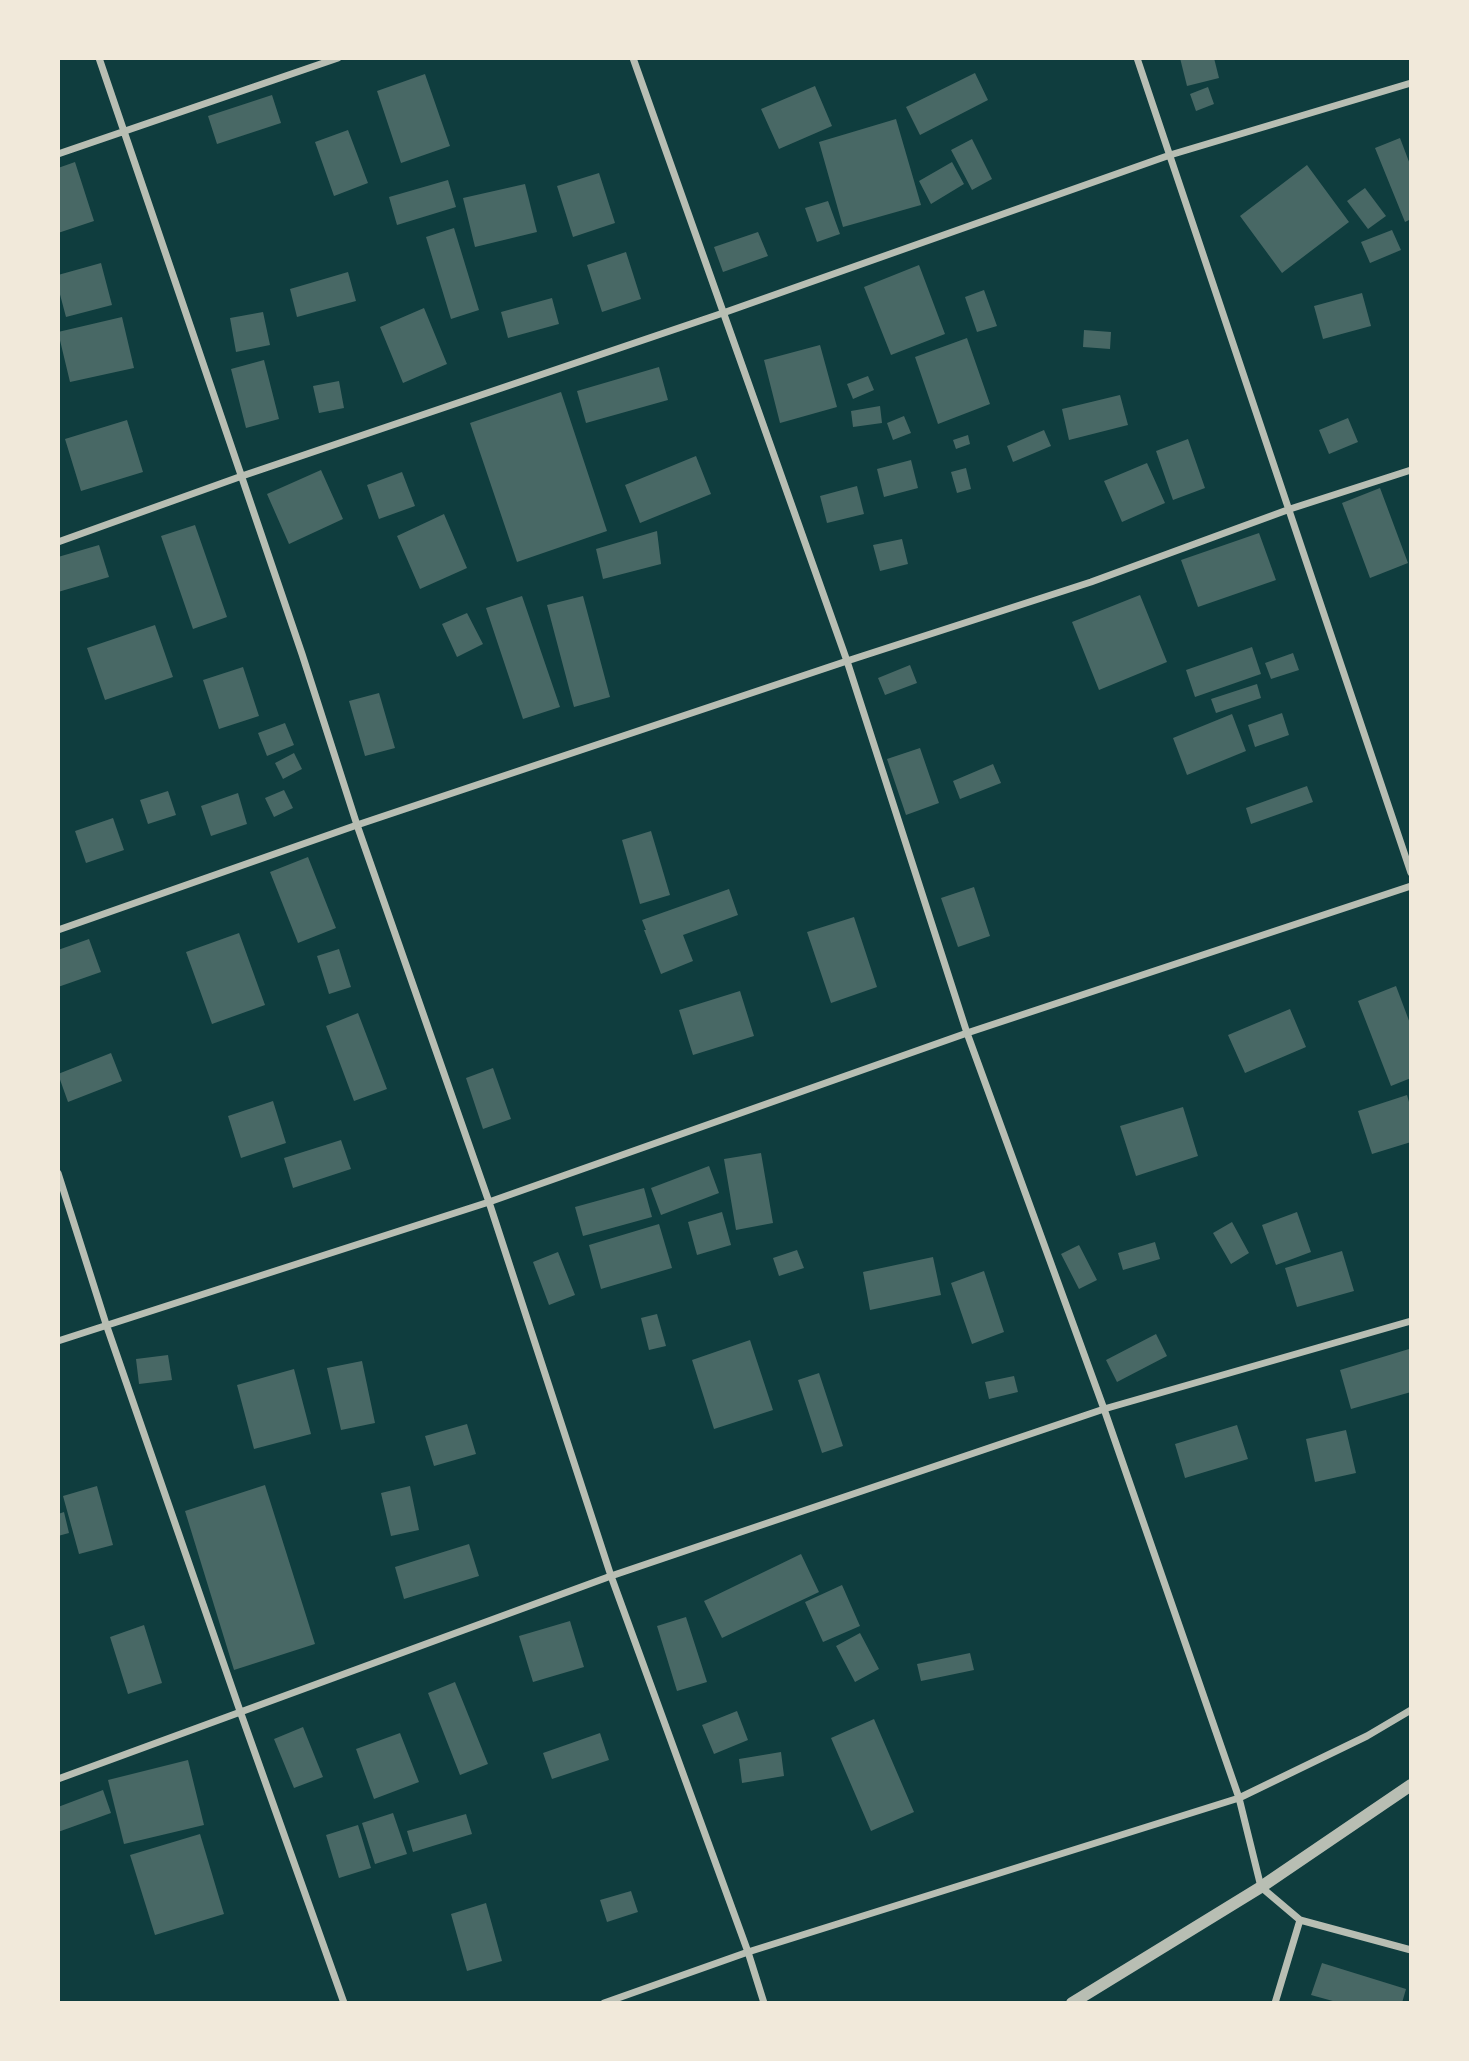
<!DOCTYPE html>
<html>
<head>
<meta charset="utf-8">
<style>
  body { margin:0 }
  #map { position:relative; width:1469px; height:2061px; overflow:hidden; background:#0f3d3e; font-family:Commissioner,sans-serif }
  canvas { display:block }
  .frame { position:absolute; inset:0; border:60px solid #f1e9da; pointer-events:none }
</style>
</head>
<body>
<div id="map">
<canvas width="1469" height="2061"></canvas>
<div class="frame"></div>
</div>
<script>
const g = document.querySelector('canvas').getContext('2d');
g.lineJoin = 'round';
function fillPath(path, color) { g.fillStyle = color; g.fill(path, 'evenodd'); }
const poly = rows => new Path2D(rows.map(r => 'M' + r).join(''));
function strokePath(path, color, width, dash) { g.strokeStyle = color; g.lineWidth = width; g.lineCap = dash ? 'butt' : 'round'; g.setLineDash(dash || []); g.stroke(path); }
const building = poly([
  [1180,58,1214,58,1219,78,1187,86],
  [975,73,988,100,920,135,906,107],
  [425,74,450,146,401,163,377,91],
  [815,86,832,126,779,149,761,109],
  [1208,87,1214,104,1196,111,1190,94],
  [272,95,281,123,217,144,208,116],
  [896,119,921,205,843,227,819,142],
  [348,130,368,183,334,196,315,142],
  [1400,138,1411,167,1411,219,1405,222,1375,148],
  [972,139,992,179,972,190,951,150],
  [75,162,94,221,58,233,58,168],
  [952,162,964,184,931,204,919,181],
  [1307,165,1349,222,1282,273,1240,216],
  [599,173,615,223,573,237,557,186],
  [448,180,456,207,397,225,389,197],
  [525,184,537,232,475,247,463,198],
  [1365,188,1386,216,1368,229,1347,201],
  [828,201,840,234,817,242,805,208],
  [454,228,479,310,451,319,426,237],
  [1392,230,1401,250,1370,263,1361,242],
  [758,232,768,256,723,272,714,247],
  [626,252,641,299,602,312,587,265],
  [101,263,112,305,66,317,58,287,58,275],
  [919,265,945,334,891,355,864,287],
  [348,272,356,301,297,317,290,289],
  [984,290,997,326,977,332,965,297],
  [1362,293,1371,326,1323,339,1314,306],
  [552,298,559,324,508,338,501,312],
  [424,308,447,364,403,383,380,327],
  [263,312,270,345,236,352,230,318],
  [122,317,134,368,70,382,58,332],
  [1084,330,1111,332,1110,349,1083,347],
  [967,338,990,404,938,424,915,357],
  [820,345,837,407,780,423,764,360],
  [264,360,279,419,246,428,231,369],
  [659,367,668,400,586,423,577,391],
  [868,376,874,390,853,399,847,384],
  [339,381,344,408,319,413,313,386],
  [561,392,607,531,517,562,470,423],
  [1120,395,1128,425,1069,440,1062,409],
  [880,406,882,423,853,427,851,411],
  [904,416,911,433,893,440,887,423],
  [1348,418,1358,442,1329,454,1319,430],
  [127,420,143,472,81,491,65,439],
  [1044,430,1051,446,1013,462,1007,446],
  [968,435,970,444,956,449,953,440],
  [1188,439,1205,488,1173,500,1156,451],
  [696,456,711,494,640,523,625,485],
  [911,460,918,488,884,497,877,469],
  [1147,463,1165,503,1122,522,1104,481],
  [966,468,971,489,957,493,951,472],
  [321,470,343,519,289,544,267,494],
  [402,472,415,506,379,519,367,485],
  [857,486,864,514,827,523,820,496],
  [1380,488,1408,563,1370,578,1342,503],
  [444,514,467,568,420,589,397,536],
  [195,525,227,617,193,629,161,536],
  [657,531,661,564,603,579,596,549],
  [1259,533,1276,580,1198,607,1181,560],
  [902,539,908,564,880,571,873,545],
  [99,545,109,577,58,592,58,557],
  [1140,595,1167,662,1099,690,1072,622],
  [522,596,560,707,523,719,486,608],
  [583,596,610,697,574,707,547,605],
  [467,613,483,644,457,657,442,624],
  [155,625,173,677,105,700,87,648],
  [1252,647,1261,674,1195,697,1186,670],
  [1293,653,1299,670,1271,679,1265,663],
  [910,665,917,683,885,695,878,678],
  [243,667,259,716,219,729,203,680],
  [1257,684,1261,698,1216,713,1211,699],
  [379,693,395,748,365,756,349,701],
  [1282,713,1289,735,1255,747,1248,725],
  [1232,714,1246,751,1187,775,1173,738],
  [285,723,294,745,267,756,258,733],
  [920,748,939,803,906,815,887,759],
  [294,753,302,769,283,779,275,763],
  [993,764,1001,783,960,799,953,781],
  [1307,786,1313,802,1251,824,1246,808],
  [284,790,293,808,274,817,265,798],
  [168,791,176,815,148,824,140,800],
  [238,793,247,824,211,836,201,806],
  [113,818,124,850,86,863,75,831],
  [651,831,670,895,640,904,622,840],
  [308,857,336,928,298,943,270,872],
  [974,887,990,936,958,947,941,898],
  [729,889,738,915,683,935,693,961,661,974,644,930,646,930,642,920],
  [854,917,877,987,831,1003,807,932],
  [239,933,265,1005,212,1024,186,952],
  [89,939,101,972,58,987,58,950],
  [339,949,351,987,329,994,317,956],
  [1396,986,1411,1026,1411,1078,1391,1086,1358,1001],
  [740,991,754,1036,693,1055,679,1010],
  [1290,1009,1306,1047,1245,1073,1228,1035],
  [358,1013,387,1089,354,1101,326,1026],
  [111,1053,122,1081,68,1102,58,1074],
  [493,1068,511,1119,483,1129,466,1078],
  [1407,1095,1411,1109,1411,1142,1372,1154,1358,1111],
  [273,1101,286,1143,241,1158,228,1116],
  [1183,1107,1198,1156,1136,1176,1120,1126],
  [341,1140,351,1169,293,1188,284,1158],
  [761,1153,773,1223,736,1230,724,1159],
  [709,1166,719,1193,661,1215,651,1188],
  [644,1188,652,1217,583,1236,575,1207],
  [722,1212,731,1245,697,1255,688,1222],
  [1297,1212,1311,1252,1276,1265,1262,1225],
  [1232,1222,1249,1253,1231,1264,1213,1233],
  [659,1224,672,1268,601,1289,589,1245],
  [1155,1242,1160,1259,1123,1270,1118,1253],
  [1079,1245,1097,1280,1079,1289,1061,1254],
  [797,1250,804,1268,779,1276,773,1258],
  [1342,1251,1354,1291,1297,1307,1285,1268],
  [558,1252,575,1295,549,1305,533,1262],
  [933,1257,941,1295,870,1310,863,1272],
  [984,1271,1004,1332,972,1344,951,1283],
  [657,1314,666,1346,649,1350,641,1318],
  [1156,1334,1167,1356,1117,1382,1106,1360],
  [750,1340,773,1410,714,1429,692,1360],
  [1409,1349,1411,1356,1411,1392,1351,1409,1340,1370],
  [168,1355,172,1380,139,1384,136,1359],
  [362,1361,375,1423,341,1430,327,1368],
  [294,1369,311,1434,254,1449,237,1385],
  [819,1373,843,1446,822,1453,798,1380],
  [1014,1376,1018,1392,989,1399,985,1382],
  [467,1424,476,1454,434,1466,425,1436],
  [1237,1425,1248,1459,1185,1478,1175,1444],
  [1346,1430,1356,1473,1315,1482,1306,1439],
  [265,1485,315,1644,234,1670,185,1511],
  [97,1486,113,1545,79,1554,63,1496],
  [410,1486,419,1530,391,1536,381,1493],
  [64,1512,69,1533,58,1536,58,1514],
  [469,1544,479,1576,404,1599,395,1567],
  [801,1554,819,1592,722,1638,704,1601],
  [842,1585,860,1626,823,1642,805,1602],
  [686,1617,707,1682,677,1691,657,1626],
  [570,1621,584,1667,533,1682,519,1636],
  [144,1625,162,1683,128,1694,110,1637],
  [860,1633,879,1669,855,1682,836,1646],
  [970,1653,974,1670,921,1681,917,1664],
  [455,1682,488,1764,460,1775,428,1693],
  [737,1711,748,1740,714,1754,702,1725],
  [874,1719,914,1812,871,1831,831,1738],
  [303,1727,323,1777,294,1788,274,1739],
  [400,1733,419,1782,374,1799,356,1749],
  [600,1733,609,1760,552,1779,543,1753],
  [781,1752,784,1776,742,1783,739,1759],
  [188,1760,204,1825,124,1844,108,1780],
  [103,1790,111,1813,58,1832,58,1807],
  [393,1813,407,1854,375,1864,362,1823],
  [466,1814,472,1834,413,1852,407,1831],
  [358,1825,371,1868,339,1878,326,1835],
  [200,1834,224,1914,155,1935,130,1855],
  [631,1891,638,1912,607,1922,600,1900],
  [486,1903,502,1961,467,1971,451,1914],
  [1322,1963,1406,1989,1402,2003,1340,2003,1311,1995]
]);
const minor = poly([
  [99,58,302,654,357,825,489,1202,611,1576,748,1952,764,2003],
  [633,58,847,661,967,1033,1104,1409,1239,1798,1261,1887,1300,1920,1411,1950],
  [1137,58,1411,873],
  [58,154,338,58],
  [58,542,242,476,723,313,1170,155,1411,83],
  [58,930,357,825,847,661,1091,582,1290,509,1411,470],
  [58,1173,106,1324,240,1711,344,2003],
  [58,1341,489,1202,967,1033,1411,886],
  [58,1779,611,1576,1104,1409,1411,1321],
  [604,2003,748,1952,1239,1798,1367,1736,1411,1710],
  [1275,2003,1300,1920]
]);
const tertiary = poly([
  [1072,2003,1261,1887,1411,1785]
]);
fillPath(building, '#486865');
strokePath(minor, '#b8beb3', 7);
strokePath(tertiary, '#b8beb3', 12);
</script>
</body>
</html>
